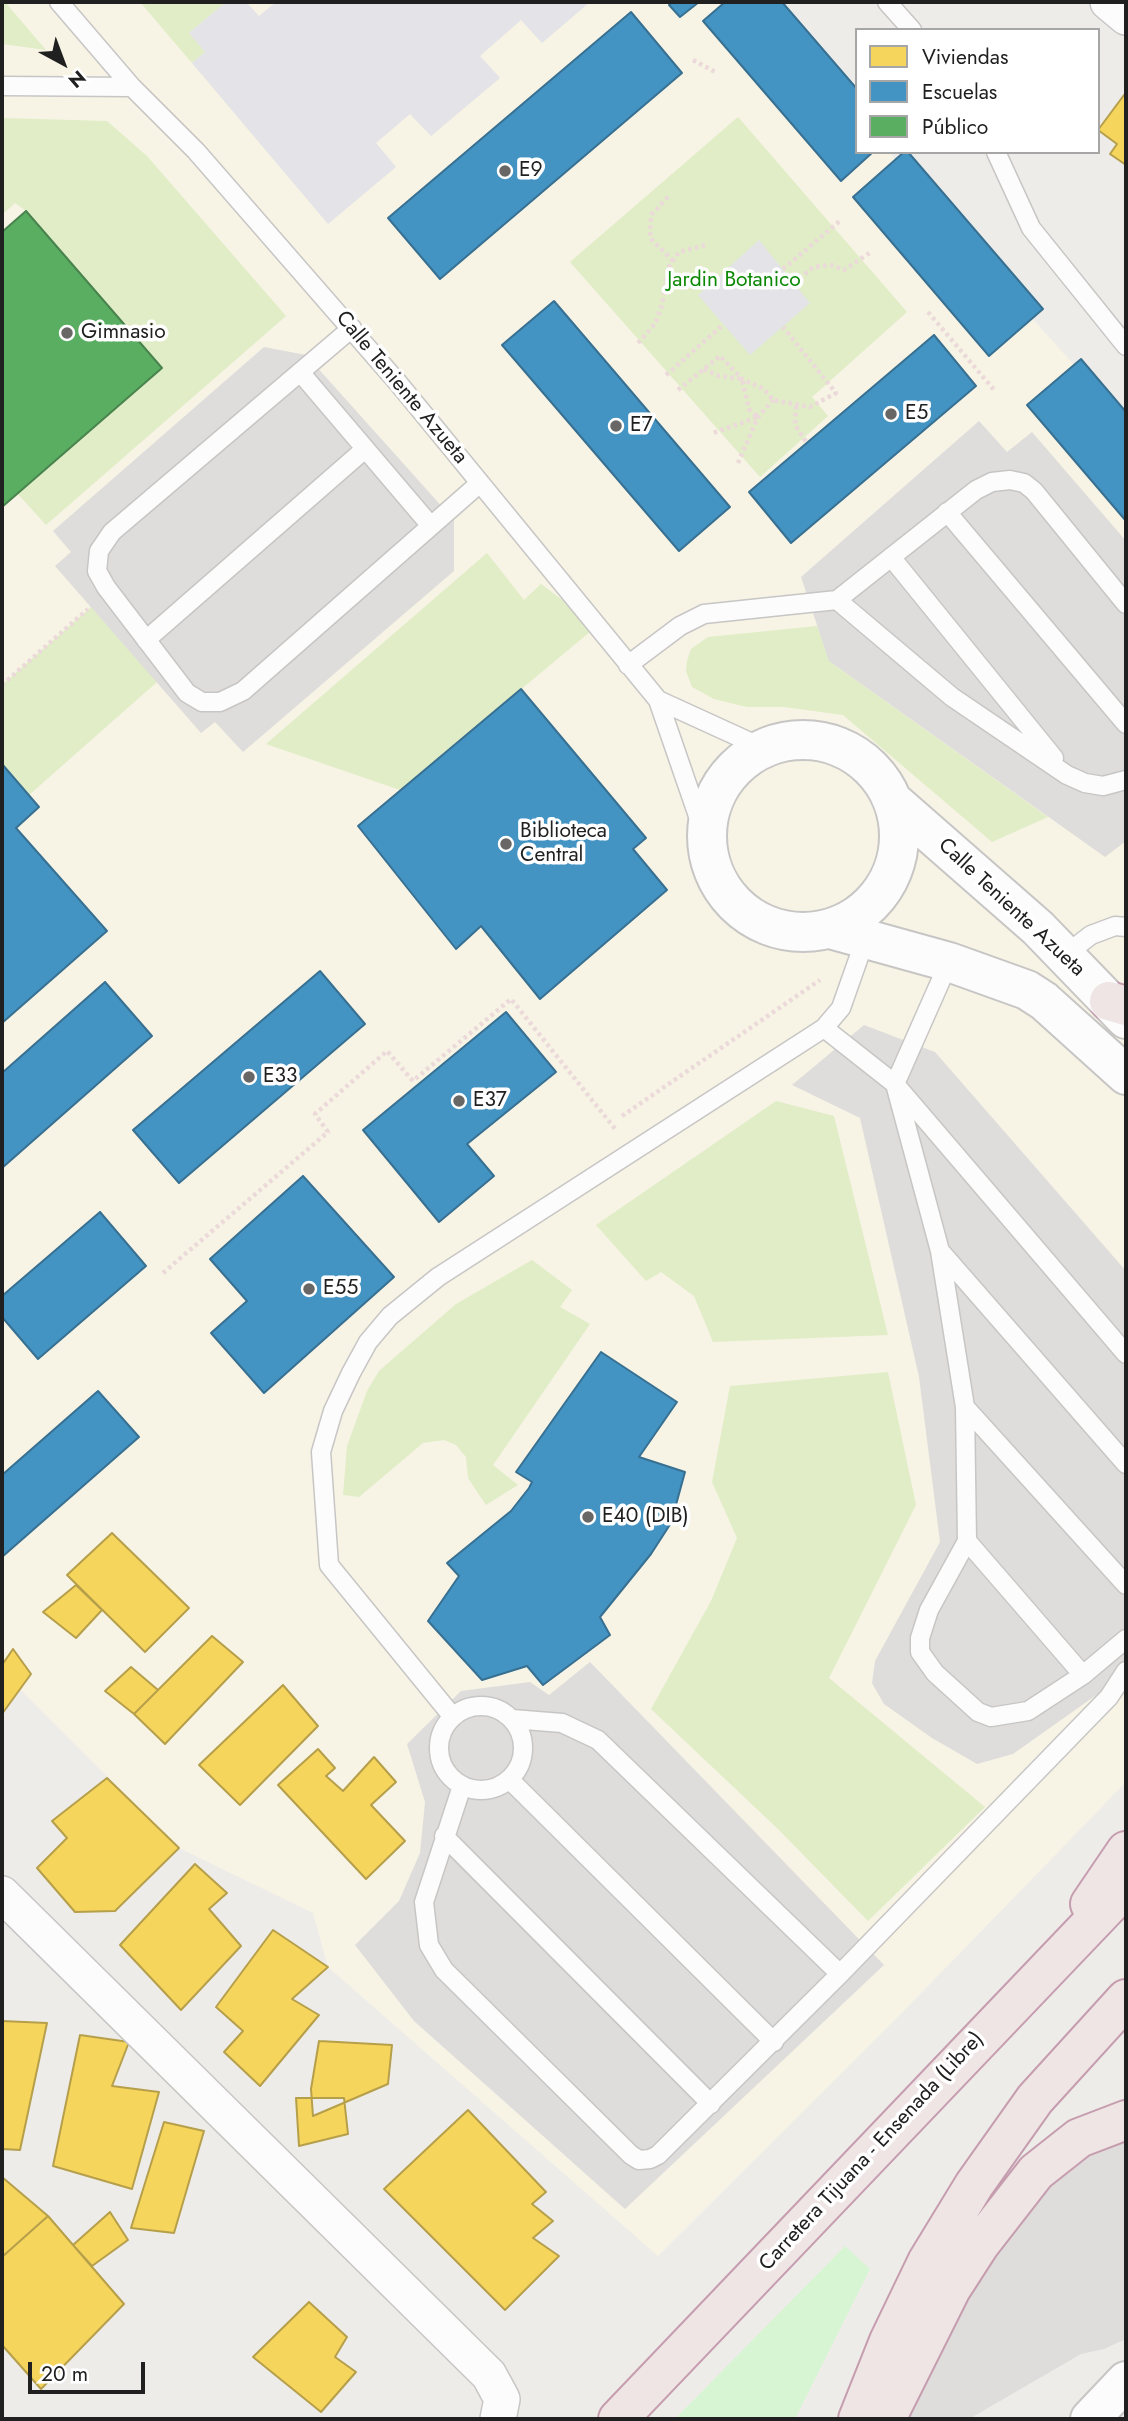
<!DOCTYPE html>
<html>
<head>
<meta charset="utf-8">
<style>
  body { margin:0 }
  #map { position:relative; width:1128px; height:2421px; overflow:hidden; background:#eeece9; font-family:Jost,sans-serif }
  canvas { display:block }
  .frame { position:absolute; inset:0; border:4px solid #202020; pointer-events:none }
  .legend { position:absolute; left:855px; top:28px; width:245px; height:126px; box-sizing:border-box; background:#fff; border:2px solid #a6a6a6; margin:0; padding:9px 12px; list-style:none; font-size:21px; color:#202020 }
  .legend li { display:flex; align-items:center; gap:14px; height:35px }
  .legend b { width:35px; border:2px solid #a6a6a6 }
  .north { position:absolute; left:28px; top:28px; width:70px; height:70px; -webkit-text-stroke:5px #fff; paint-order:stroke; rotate:139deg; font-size:19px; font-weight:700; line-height:28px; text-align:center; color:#202020 }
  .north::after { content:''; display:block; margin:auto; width:24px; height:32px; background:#202020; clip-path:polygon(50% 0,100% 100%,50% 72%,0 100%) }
  .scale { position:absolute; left:28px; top:2362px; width:117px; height:32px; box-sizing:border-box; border:4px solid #202020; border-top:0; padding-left:9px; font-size:21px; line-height:24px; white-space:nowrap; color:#202020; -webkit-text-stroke:5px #fff; paint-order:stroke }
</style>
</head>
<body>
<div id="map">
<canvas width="1128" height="2421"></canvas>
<div class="frame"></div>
<ul class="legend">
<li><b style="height:19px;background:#f6d55c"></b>Viviendas</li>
<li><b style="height:19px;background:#4393c3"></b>Escuelas</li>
<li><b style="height:19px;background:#5aae61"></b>Público</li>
</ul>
<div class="north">N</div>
<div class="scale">20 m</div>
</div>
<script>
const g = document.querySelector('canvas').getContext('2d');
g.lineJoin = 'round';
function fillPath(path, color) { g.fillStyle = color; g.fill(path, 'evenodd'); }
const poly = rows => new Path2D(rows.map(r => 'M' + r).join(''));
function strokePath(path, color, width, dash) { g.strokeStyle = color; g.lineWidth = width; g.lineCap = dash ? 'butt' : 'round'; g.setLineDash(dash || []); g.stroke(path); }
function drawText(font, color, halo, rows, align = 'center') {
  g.font = font + ' Jost,sans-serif'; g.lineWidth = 7; g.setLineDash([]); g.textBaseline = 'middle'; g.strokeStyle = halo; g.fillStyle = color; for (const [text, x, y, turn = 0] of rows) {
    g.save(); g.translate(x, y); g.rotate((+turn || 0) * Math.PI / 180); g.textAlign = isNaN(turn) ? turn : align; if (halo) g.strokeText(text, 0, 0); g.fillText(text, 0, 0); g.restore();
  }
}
const education = poly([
  [2,2,767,2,857,112,857,152,889,152,944,220,1126,423,1126,1782,895,2020,658,2256,328,1967,313,1913,179,1848,2,1671]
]);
const grass = poly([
  [2,2,5,2,46,50,2,44],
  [140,2,226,2,189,33,205,52,192,63],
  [738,117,907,312,812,397,828,416,760,477,570,262],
  [2,118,107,121,147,156,286,316,46,525,17,493,26,211,15,203,2,215],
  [487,553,524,600,541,584,597,626,400,790,266,744],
  [91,607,157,682,29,795,2,765,2,685],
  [817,626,833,664,1048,817,992,842,843,715,784,707,747,707,714,699,692,687,686,671,687,661,691,649,708,637],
  [776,1101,834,1116,888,1335,713,1342,694,1296,661,1272,646,1281,596,1225],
  [532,1260,572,1290,560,1307,590,1324,493,1465,518,1485,486,1505,468,1478,466,1457,456,1445,444,1440,423,1443,359,1497,343,1495,347,1446,367,1391,379,1371,456,1304],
  [888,1372,916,1505,829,1678,985,1807,868,1921,778,1829,651,1709,711,1601,737,1538,712,1482,730,1386]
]);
const park = poly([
  [845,2246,870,2269,795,2419,675,2419]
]);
const parking = poly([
  [264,347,306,355,454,520,454,571,243,752,215,722,201,733,55,566,71,552,53,531],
  [979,421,1007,452,1032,432,1126,541,1126,841,1105,857,829,661,801,577],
  [864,1025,935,1052,1126,1271,1126,1674,1013,1754,977,1764,932,1738,884,1704,872,1683,875,1661,940,1542,919,1377,860,1118,792,1085],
  [590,1662,884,1965,625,2209,414,2021,355,1945,399,1901,420,1853,425,1802,407,1744,461,1691,530,1682,549,1695],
  [1126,2132,1126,2339,1104,2349,1081,2354,969,2419,889,2419,1035,2174]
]);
const plaza = poly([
  [226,2,246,2,259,16,276,2,590,2,542,43,521,20,480,56,500,78,431,136,410,114,376,143,396,167,328,224,192,63,205,52,189,33],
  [759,240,810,303,750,355,698,295]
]);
const homes = poly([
  [1124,95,1126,97,1126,165,1110,154,1117,144,1098,130,1124,95],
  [112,1533,189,1608,145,1652,67,1575,112,1533],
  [76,1585,102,1610,76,1638,43,1612,76,1585],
  [212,1636,243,1662,165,1744,134,1714,212,1636],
  [13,1649,31,1674,2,1714,2,1665,13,1649],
  [131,1667,158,1690,134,1714,105,1691,131,1667],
  [283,1685,318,1726,240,1805,199,1765,283,1685],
  [318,1749,335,1768,326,1776,343,1791,374,1757,396,1782,371,1805,405,1841,366,1879,278,1785,318,1749],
  [107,1778,179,1848,115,1911,75,1912,37,1868,67,1838,52,1821,107,1778],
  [195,1864,227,1893,209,1909,241,1946,181,2010,120,1945,195,1864],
  [273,1930,328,1967,292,1999,319,2015,260,2086,224,2052,243,2031,216,2007,273,1930],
  [2,2021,47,2023,20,2150,2,2149,2,2021],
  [80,2035,129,2042,112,2086,159,2092,132,2189,53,2166,80,2035],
  [319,2041,392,2045,388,2084,313,2116,311,2089,319,2041],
  [296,2098,344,2098,348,2134,299,2146,296,2098],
  [468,2110,546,2192,532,2204,553,2221,533,2238,559,2256,505,2310,384,2189,468,2110],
  [164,2122,204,2131,174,2233,131,2228,164,2122],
  [2,2177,48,2216,2,2257,2,2177],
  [110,2212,128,2240,92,2266,73,2245,110,2212],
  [48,2216,124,2304,41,2389,2,2345,2,2257,48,2216],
  [309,2302,347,2337,335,2357,356,2372,321,2412,253,2357,309,2302]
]);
const schools = poly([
  [673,2,699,2,680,17,669,5,673,2],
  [725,2,782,2,857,89,857,152,873,152,841,181,703,21,725,2],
  [631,12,682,73,440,279,388,218,631,12],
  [904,152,908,152,1043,309,989,356,853,197,904,152],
  [554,301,730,507,679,551,502,345,554,301],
  [934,335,976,386,791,543,749,492,934,335],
  [1081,359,1126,412,1126,521,1027,405,1081,359],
  [521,689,646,838,633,849,667,890,540,999,481,926,456,949,358,826,521,689],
  [2,764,39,807,16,828,107,931,2,1023,2,764],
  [320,971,365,1024,179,1183,133,1130,320,971],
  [105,982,152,1036,2,1168,2,1073,105,982],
  [506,1012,556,1072,467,1144,494,1176,439,1222,363,1130,506,1012],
  [303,1176,394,1277,264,1393,211,1333,247,1301,210,1259,303,1176],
  [100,1212,146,1266,38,1359,2,1317,2,1296,100,1212],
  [601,1352,677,1402,639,1457,685,1472,671,1523,651,1554,600,1617,610,1635,543,1685,527,1666,482,1680,428,1621,459,1576,447,1563,511,1511,529,1488,532,1482,516,1472,601,1352],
  [98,1391,139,1437,2,1557,2,1475,98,1391]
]);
const public = poly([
  [26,211,162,368,2,507,2,232,26,211]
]);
const path = poly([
  [693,60,717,73],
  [668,197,651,215,650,238,673,261],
  [783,269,841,220],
  [794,283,813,267,831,265,844,270,871,252],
  [928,312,995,391],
  [638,343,655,324,662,305,668,268,679,252,706,245],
  [704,369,719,376,742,379,749,409,758,417,713,433],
  [666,375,724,324],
  [678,390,720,356,742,379,764,389,773,400,810,407,836,393,783,327],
  [796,406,795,425,807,443],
  [738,463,758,417,773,400],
  [2,685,88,609],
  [622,1116,820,980],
  [163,1273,328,1132,315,1114,387,1051,413,1081,511,999,616,1130]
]);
const service = poly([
  [59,2,132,87],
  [887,2,912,30],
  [2,86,132,87,196,151,399,384,658,700,706,839],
  [996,152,1031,228,1126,346],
  [352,328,112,532,99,551,97,571,106,587,187,693,202,702,220,702,243,691,480,483],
  [300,372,431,526],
  [947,512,1126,724],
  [891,557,1054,758],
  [837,600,952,697,1067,775,1085,783,1103,786,1126,780],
  [146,640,365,449],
  [628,665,680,626,704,614,837,600,976,490,992,482,1010,480,1024,483,1034,491,1126,604],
  [658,700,763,748],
  [1065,955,1091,935,1115,926,1126,927],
  [949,962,895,1084,940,1251,965,1407,967,1541,929,1610,920,1638,920,1652,935,1673,978,1712,991,1717,1028,1711,1083,1675,1126,1639],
  [824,1028,841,1008,866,937],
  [940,1251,1126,1464],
  [965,1407,1126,1585],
  [967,1541,1083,1675],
  '439 1748a42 42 0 1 1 84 0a42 42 0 1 1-84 0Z',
  [453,1717,329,1565,321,1452,333,1411,351,1373,368,1342,390,1316,438,1277,824,1028,895,1084,1126,1354],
  [512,1719,562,1723,598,1740,840,1974],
  [509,1779,774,2042],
  [462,1786,424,1902,429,1945,444,1970,631,2155,639,2160,650,2159,658,2155,840,1974,1109,1697,1126,1671],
  [444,1836,711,2104]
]);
const minor = poly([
  [1108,2,1126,17],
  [2,1894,489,2375,502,2399,498,2419]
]);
const tertiary = poly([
  '707 836a96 96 0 1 1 192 0a96 96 0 1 1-192 0Z',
  [893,801,1038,928,1126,1019],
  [830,929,949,962,1027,990,1044,1001,1126,1075],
  [1090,2419,1126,2381]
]);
const trunk = poly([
  [1109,1001,1126,1006],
  [1090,1904,1126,1851],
  [618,2419,1126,1887],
  [858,2419,889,2341,927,2262,974,2185,1035,2099,1126,1999],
  [886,2419,951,2289,980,2244,1036,2172,1079,2138,1126,2120]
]);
const markers = [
  [505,171,7,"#686766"],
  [67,333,7,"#686766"],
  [891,414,7,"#686766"],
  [616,426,7,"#686766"],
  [506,844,7,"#686766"],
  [249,1077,7,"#686766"],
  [459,1101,7,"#686766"],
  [309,1289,7,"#686766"],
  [588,1517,7,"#686766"]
];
const poiNames = [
  ["E9",519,171],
  ["Gimnasio",81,333],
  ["E5",905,414],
  ["E7",630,426],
  ["Biblioteca",520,832],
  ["Central",520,856],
  ["E33",263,1077],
  ["E37",473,1101],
  ["E55",323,1289],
  ["E40 (DIB)",602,1517]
];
const parkNames = [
  ["Jardin Botanico",734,281]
];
const streetNames = [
  ["Calle Teniente Azueta",401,388,50],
  ["Calle Teniente Azueta",1011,908,43],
  ["Carretera Tijuana - Ensenada (Libre)",872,2152,-47]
];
fillPath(education, '#f7f4e5');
fillPath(grass, '#e0edc6');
fillPath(park, '#d7f5d3');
fillPath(parking, '#dedddc');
fillPath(plaza, '#e3e3e8');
fillPath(homes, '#f6d55c');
strokePath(homes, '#b69f4a', 2);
fillPath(schools, '#4393c3');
strokePath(schools, '#387092', 2);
fillPath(public, '#5aae61');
strokePath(public, '#49834e', 2);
strokePath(service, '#c7c6c5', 21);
strokePath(minor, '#c7c6c5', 38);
strokePath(tertiary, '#c7c6c5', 42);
strokePath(trunk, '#c69daf', 42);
strokePath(path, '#ecd9da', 4.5, [3.5, 3.5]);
strokePath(service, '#fcfcfc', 18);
strokePath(minor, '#fcfcfc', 35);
strokePath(tertiary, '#fcfcfc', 38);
strokePath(trunk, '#eee5e4', 38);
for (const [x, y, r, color] of markers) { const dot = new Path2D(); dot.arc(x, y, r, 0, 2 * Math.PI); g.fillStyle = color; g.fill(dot); strokePath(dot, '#fff', 2.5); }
drawText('21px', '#202020', '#fff', poiNames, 'left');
drawText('21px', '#0a8804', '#fff', parkNames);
drawText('21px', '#202020', '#fff', streetNames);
</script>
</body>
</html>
